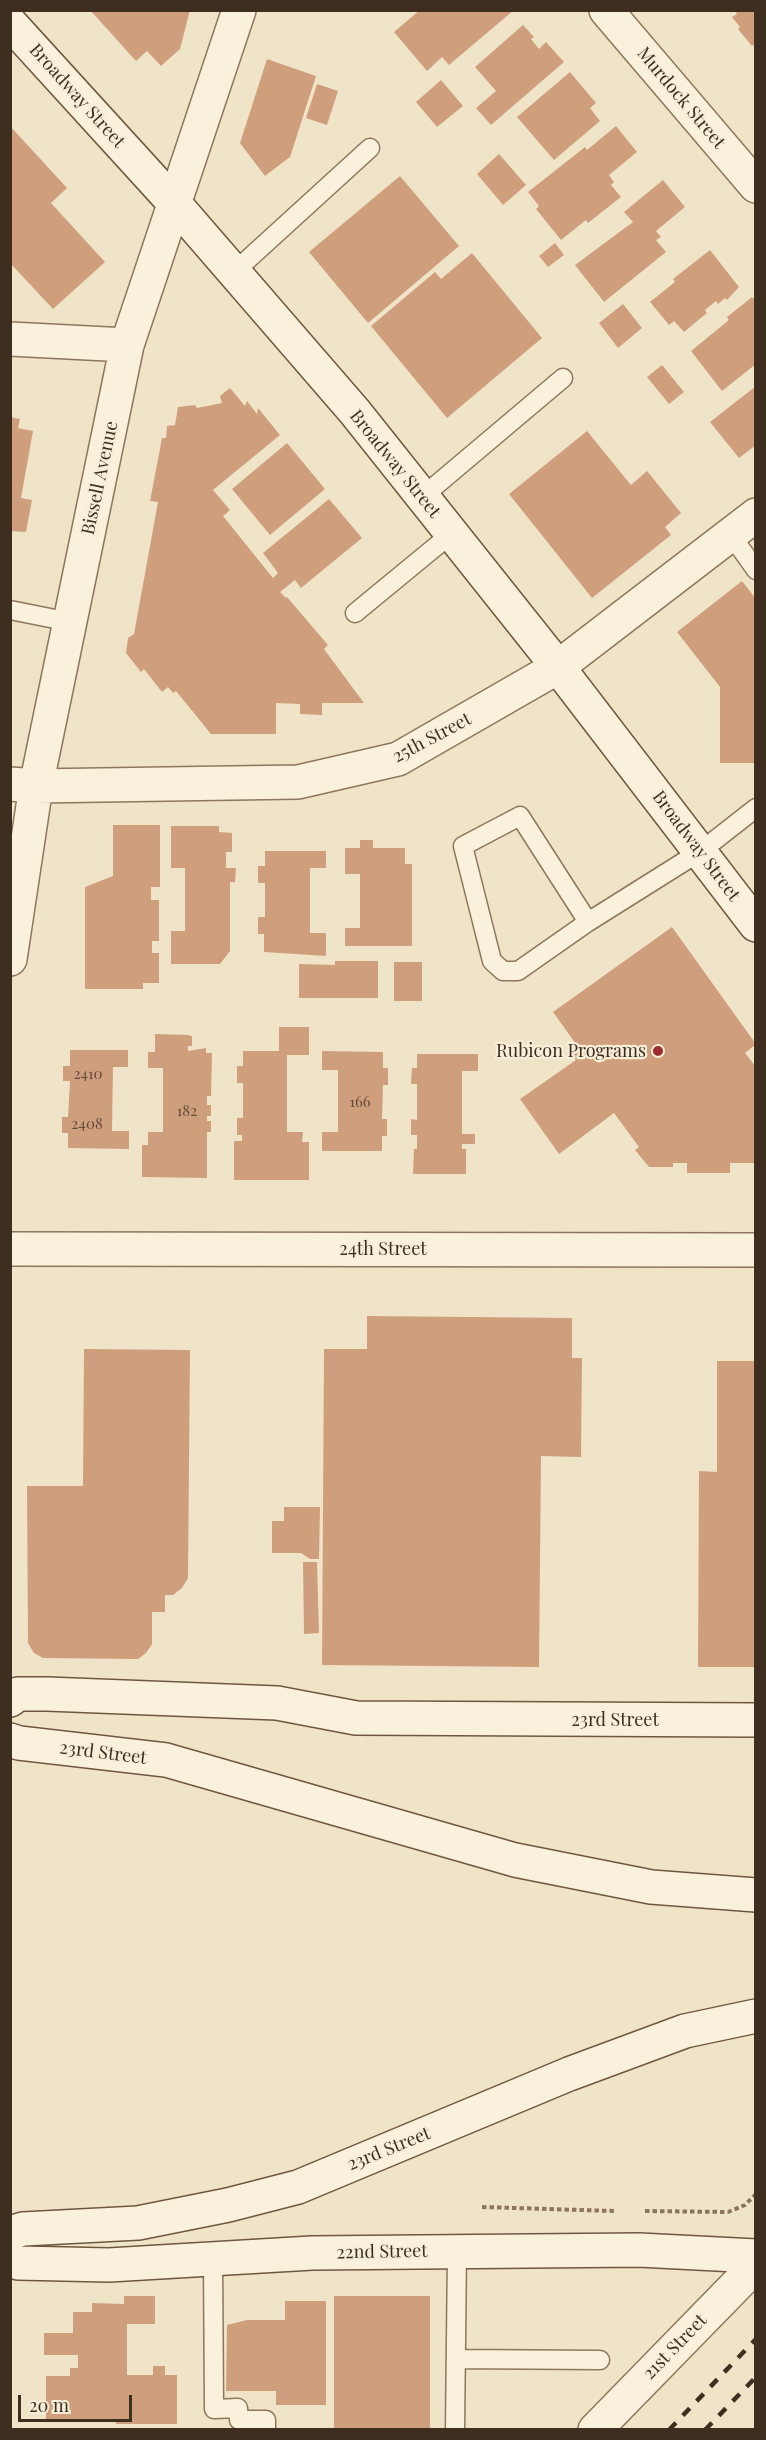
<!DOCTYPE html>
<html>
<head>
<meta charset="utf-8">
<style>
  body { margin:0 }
  #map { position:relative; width:766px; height:2440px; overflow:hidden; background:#f0e4c8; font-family:"Playfair Display",serif }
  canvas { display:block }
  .frame { position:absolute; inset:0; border:12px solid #3d2e20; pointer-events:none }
  .scale { position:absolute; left:18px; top:2395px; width:114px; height:27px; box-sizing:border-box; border:3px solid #3d2e20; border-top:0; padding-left:8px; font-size:18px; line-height:21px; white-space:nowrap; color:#3d2e20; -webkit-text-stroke:4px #f7eed8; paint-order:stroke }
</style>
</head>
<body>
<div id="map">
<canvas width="766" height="2440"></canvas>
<div class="frame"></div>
<div class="scale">20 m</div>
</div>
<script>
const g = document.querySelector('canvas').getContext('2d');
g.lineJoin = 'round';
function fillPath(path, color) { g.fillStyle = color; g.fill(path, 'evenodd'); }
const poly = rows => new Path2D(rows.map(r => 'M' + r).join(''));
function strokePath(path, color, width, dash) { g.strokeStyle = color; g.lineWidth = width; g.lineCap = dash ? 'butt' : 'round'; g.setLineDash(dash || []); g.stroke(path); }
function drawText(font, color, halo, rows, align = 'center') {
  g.font = font + ' "Playfair Display",serif'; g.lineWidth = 4.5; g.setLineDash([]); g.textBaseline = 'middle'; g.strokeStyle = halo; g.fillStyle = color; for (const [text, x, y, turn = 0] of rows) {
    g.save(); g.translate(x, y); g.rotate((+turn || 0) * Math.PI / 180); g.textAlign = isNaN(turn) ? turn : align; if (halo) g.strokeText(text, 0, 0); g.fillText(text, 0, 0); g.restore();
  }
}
const building = poly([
  [90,10,190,10,180,49,161,66,147,51,136,61],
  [420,10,514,10,449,65,442,57,427,71,394,32],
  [734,10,756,10,756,43,752,46,738,29,740,27,732,17,737,14],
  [523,25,534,37,531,39,539,49,546,42,564,62,491,125,476,108,496,91,475,67],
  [267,59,316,76,290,157,265,176,240,143],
  [570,72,596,103,590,108,600,121,554,160,517,117],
  [441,80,463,106,437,127,416,102],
  [317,84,338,91,327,125,306,118],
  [10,126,67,188,51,203,105,262,53,309,10,263],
  [616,126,637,152,609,175,614,182,611,185,621,197,588,223,586,220,561,240,536,209,539,206,528,192,585,147,587,150],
  [499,154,526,185,503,205,477,174],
  [400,176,459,246,368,323,309,252],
  [663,180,685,207,656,231,661,237,656,240,666,252,604,302,575,265,633,222,624,212],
  [555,243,564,255,548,267,539,256],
  [710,250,739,287,727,300,725,298,718,304,716,301,705,310,707,313,684,332,674,321,669,325,650,302,675,282,673,279],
  [472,253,542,338,447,418,371,326,435,272,441,279],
  [752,297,756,301,756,364,722,391,691,351,729,320,727,317],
  [623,304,642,328,618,348,599,323],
  [662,365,684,392,669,404,647,377],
  [756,386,756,445,739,458,710,422],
  [230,388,245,406,247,401,257,414,258,408,280,435,213,490,230,510,223,516,273,578,278,573,263,553,329,499,362,538,301,588,295,580,280,592,286,598,287,597,328,645,324,649,364,703,322,703,322,715,300,714,300,704,276,703,276,734,211,734,176,691,173,693,168,687,162,692,144,669,141,672,126,653,128,638,134,634,158,502,150,501,162,438,166,438,167,426,175,425,178,407,195,405,197,408,222,403,220,396],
  [10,417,20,419,18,428,33,431,21,498,32,500,26,532,10,531],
  [587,431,631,485,647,471,681,513,665,527,671,535,592,598,509,494],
  [287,443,325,489,270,535,232,489],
  [742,581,756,599,756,763,720,763,720,687,677,632],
  [113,825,160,825,160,887,151,887,151,900,159,900,159,941,152,941,152,953,159,953,159,983,143,983,143,989,85,989,85,887,113,876],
  [171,826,219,826,219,832,232,833,232,852,226,852,226,868,236,868,235,882,230,882,230,951,220,964,171,964,171,931,185,931,185,868,171,868],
  [360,840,373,840,373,848,405,848,405,864,412,864,412,946,345,946,345,928,360,928,360,874,345,874,345,848,360,848],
  [265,851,326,851,326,868,310,868,310,933,326,933,326,956,264,952,264,934,258,934,258,917,265,917,265,883,258,883,258,866,265,866],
  [672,927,753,1040,755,1045,745,1053,756,1067,756,1163,730,1163,730,1173,687,1173,687,1163,673,1163,673,1167,649,1167,635,1150,639,1147,614,1113,559,1154,520,1099,576,1060,568,1049,576,1044,553,1012],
  [335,961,378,961,378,998,299,998,299,964,335,965],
  [394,962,422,962,422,1001,394,1001],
  [279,1027,309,1027,309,1055,287,1055,287,1132,303,1132,302,1142,309,1142,309,1180,234,1180,234,1141,242,1141,242,1135,237,1135,237,1118,243,1118,243,1083,237,1083,237,1066,243,1066,243,1051,279,1051],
  [155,1034,188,1035,192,1036,192,1046,188,1046,188,1051,206,1048,206,1053,212,1053,211,1096,207,1096,207,1105,211,1105,211,1116,207,1116,207,1121,211,1121,211,1132,207,1132,207,1178,142,1177,142,1145,148,1145,148,1132,163,1132,163,1068,148,1068,148,1052,155,1052],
  [70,1050,128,1050,128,1067,113,1067,112,1131,129,1131,129,1149,68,1148,68,1133,62,1133,62,1117,68,1117,70,1081,63,1081,63,1066,70,1066],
  [322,1051,383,1052,383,1068,388,1068,388,1085,383,1085,382,1119,387,1119,387,1136,382,1136,382,1151,322,1151,322,1132,338,1132,338,1070,322,1070],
  [417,1054,478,1054,478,1071,462,1071,462,1134,475,1134,475,1144,462,1144,462,1149,466,1149,466,1174,413,1174,414,1149,417,1149,417,1135,411,1135,411,1119,417,1120,417,1084,411,1084,412,1068,417,1068],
  [367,1316,572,1318,572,1358,582,1358,581,1457,541,1456,539,1667,322,1665,324,1349,367,1349],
  [84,1349,190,1350,188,1578,182,1588,173,1595,165,1595,165,1612,152,1612,152,1644,146,1653,138,1659,43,1658,34,1653,28,1643,27,1486,83,1486],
  [717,1361,756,1361,756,1667,698,1667,699,1471,717,1472],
  [284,1507,320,1507,319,1559,310,1559,301,1553,272,1553,272,1521,284,1521],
  [303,1562,317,1562,319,1633,304,1634],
  [124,2296,155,2296,155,2324,127,2324,127,2375,153,2375,153,2366,165,2366,165,2375,177,2375,177,2424,116,2424,116,2420,46,2420,46,2376,70,2376,70,2368,78,2368,78,2355,44,2355,44,2333,73,2333,73,2312,92,2312,92,2303,124,2304],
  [334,2296,430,2296,430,2430,334,2430],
  [285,2301,326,2301,326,2405,276,2405,276,2391,226,2391,227,2325,247,2320,285,2320]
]);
const path = poly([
  [482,2207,614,2211],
  [645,2211,728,2212,745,2205,756,2194]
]);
const lane = poly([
  [234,272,370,148],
  [422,497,563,378],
  [731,535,756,570],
  [10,610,70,622],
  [355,613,451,534],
  [588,922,520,816,463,846,492,961,503,971,518,971,588,922,701,851,756,808],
  [213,2260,214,2409,238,2408,239,2420,266,2420,266,2430],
  [456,2359,600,2360],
  [455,2430,457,2251]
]);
const street = poly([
  [606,10,756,186],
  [10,339,127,345],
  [10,784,36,786,298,782,398,759,558,667,756,515],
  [10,959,36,786,127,345,239,10],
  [10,1249,756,1250],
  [595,2430,756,2265]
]);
const secondary = poly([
  [10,23,175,204,355,412,558,667,756,925],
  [10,1700,18,1694,47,1694,277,1703,356,1718,756,1720],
  [10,1740,19,1743,166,1760,515,1860,651,1887,756,1895],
  [10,2233,23,2229,138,2223,228,2205,298,2187,569,2074,685,2031,756,2016],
  [10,2259,18,2263,109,2265,312,2253,639,2250,756,2256]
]);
const rail = poly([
  [669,2430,756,2339],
  [705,2430,756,2377]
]);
const markers = [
  [658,1051,6,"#9e2a2b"]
];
const numberNames = [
  ["2410",88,1074],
  ["166",360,1102],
  ["182",187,1111],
  ["2408",87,1124]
];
const streetNames = [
  ["Broadway Street",77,96,48],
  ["Murdock Street",681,98,50],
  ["Broadway Street",395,464,51],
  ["Bissell Avenue",100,478,-78],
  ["25th Street",432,738,-28],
  ["Broadway Street",696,846,53],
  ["24th Street",383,1249],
  ["23rd Street",615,1720],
  ["23rd Street",103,1753,7],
  ["23rd Street",389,2149,-22],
  ["22nd Street",382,2252,-1],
  ["21st Street",675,2347,-46]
];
const poiNames = [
  ["Rubicon Programs",646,1051]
];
fillPath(building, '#cf9f7d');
strokePath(lane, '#8d765c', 21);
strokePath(street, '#8d765c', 36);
strokePath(secondary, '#6f573f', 36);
strokePath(path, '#8d765c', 4, [4.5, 3]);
strokePath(lane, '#faf1dc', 18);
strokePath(street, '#faf1dc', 33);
strokePath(secondary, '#faf1dc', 33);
strokePath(rail, '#3d2e20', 4.5, [10, 10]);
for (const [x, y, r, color] of markers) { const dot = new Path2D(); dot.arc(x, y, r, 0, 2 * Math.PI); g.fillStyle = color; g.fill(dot); strokePath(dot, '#f7eed8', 2); }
drawText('15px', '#624a37', null, numberNames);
drawText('18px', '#3d2e20', '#f7eed8', streetNames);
drawText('18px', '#3d2e20', '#f7eed8', poiNames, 'right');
</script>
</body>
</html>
